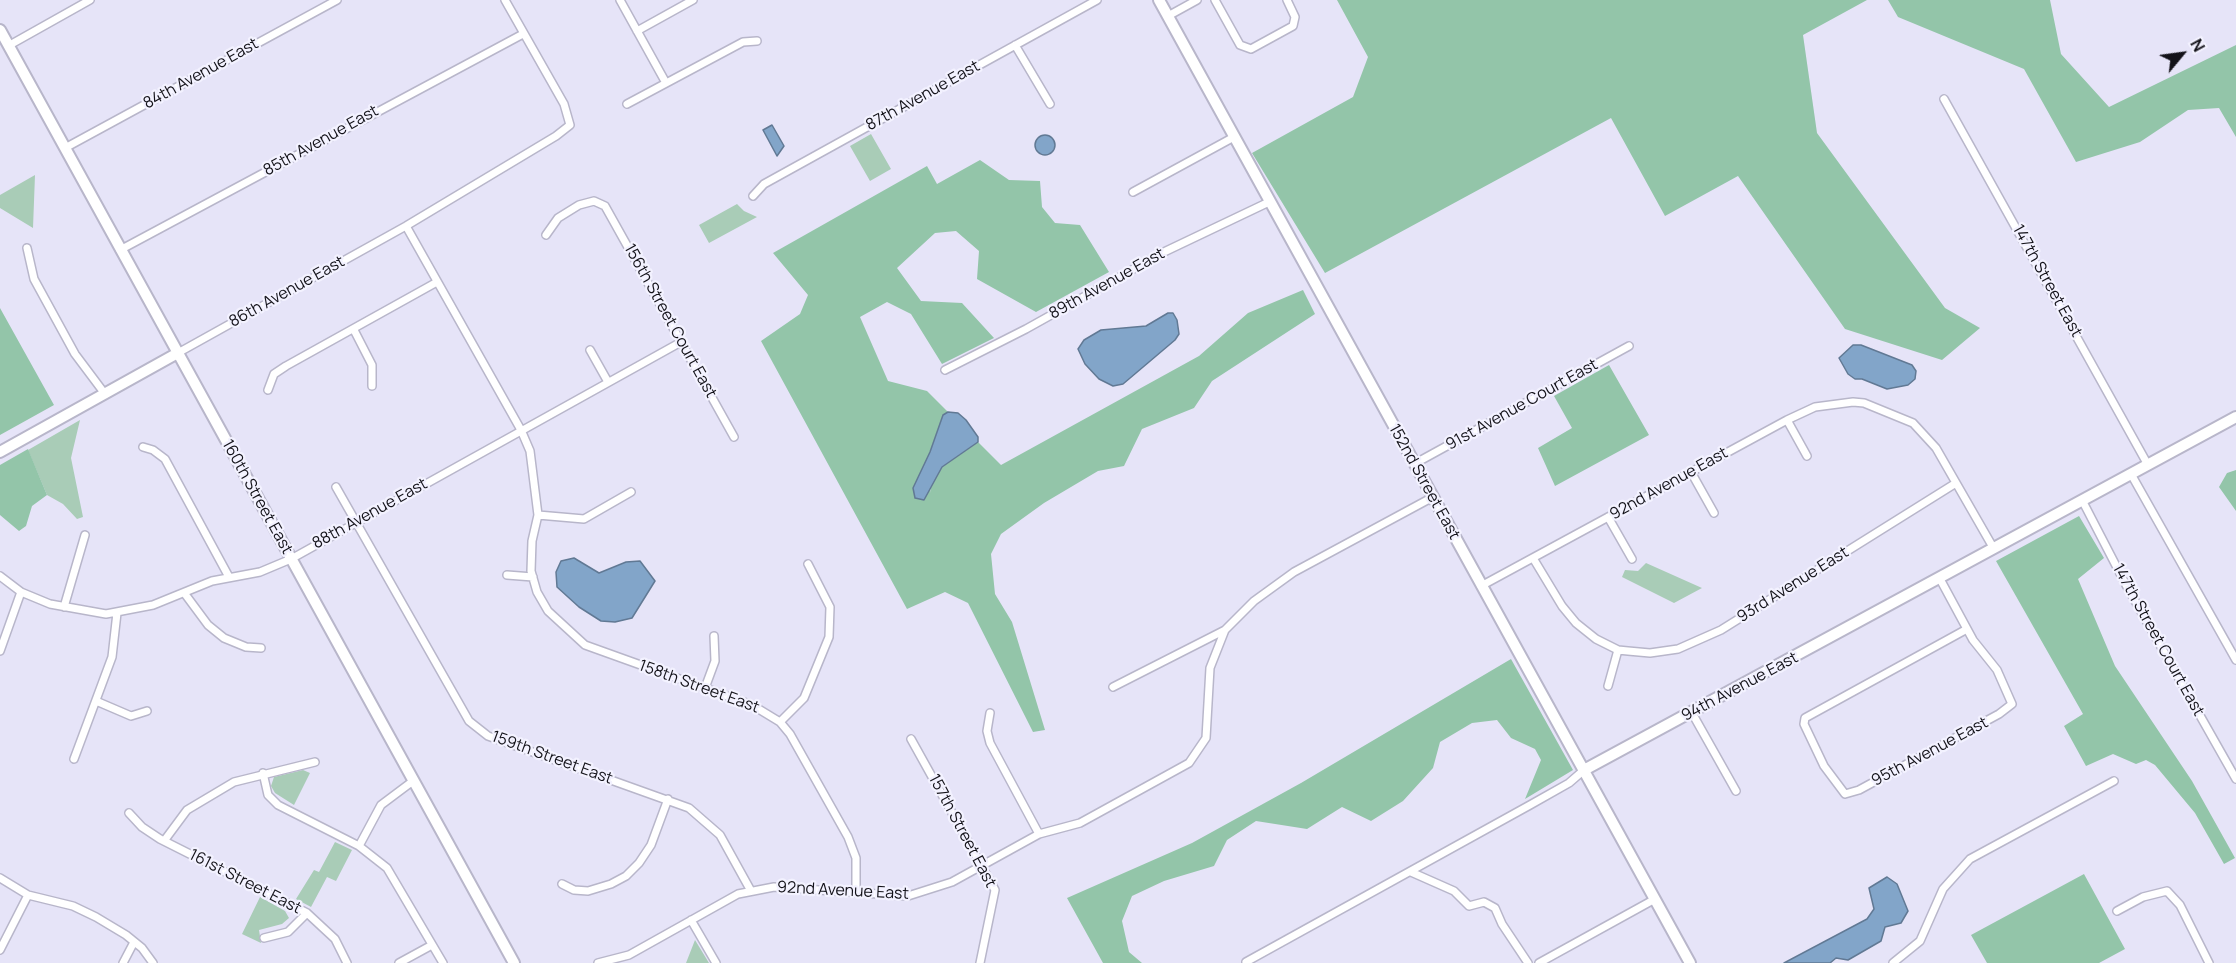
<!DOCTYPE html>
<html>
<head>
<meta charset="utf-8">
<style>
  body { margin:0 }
  #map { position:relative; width:2236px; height:963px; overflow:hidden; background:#e6e4f8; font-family:Manrope,sans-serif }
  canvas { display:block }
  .north { position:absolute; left:2152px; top:24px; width:60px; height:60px; -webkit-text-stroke:4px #f3f2ff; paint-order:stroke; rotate:61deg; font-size:16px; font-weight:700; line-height:24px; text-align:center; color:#131219 }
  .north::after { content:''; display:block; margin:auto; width:21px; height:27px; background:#131219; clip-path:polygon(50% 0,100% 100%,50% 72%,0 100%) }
</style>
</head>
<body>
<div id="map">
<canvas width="2236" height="963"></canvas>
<div class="north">N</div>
</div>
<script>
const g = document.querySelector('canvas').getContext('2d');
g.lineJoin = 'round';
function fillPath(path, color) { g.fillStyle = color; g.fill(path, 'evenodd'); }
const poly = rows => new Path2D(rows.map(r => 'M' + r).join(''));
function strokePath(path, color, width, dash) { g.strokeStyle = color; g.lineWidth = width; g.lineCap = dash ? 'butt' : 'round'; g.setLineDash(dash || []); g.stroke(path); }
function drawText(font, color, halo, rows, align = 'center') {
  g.font = font + ' Manrope,sans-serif'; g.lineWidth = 4.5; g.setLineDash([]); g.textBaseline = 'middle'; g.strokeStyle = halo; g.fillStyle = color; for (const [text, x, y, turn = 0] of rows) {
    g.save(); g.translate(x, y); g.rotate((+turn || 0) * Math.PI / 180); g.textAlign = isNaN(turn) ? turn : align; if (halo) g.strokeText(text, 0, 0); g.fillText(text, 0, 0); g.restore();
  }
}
const green = poly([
  [871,134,891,169,870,181,850,146],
  [35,175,33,228,0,208,0,195],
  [737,204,744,211,757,217,709,243,699,225],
  [80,420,71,458,83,517,77,519,63,504,47,495,28,450],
  [1646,563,1702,588,1674,603,1622,577,1625,570,1638,571],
  [303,770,310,773,294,805,275,793,271,786,274,777],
  [335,842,352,850,336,881,327,877,311,907,296,899,314,870,319,872],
  [260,897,285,911,289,918,282,924,259,930,261,943,242,934],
  [695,940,709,963,686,963]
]);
const forest = poly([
  [1337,0,1867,0,1803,35,1817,133,1945,308,1980,328,1942,360,1845,329,1738,176,1665,216,1611,118,1325,273,1252,153,1353,97,1368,57],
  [1888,0,2050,0,2061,54,2109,107,2236,45,2236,137,2219,108,2188,110,2140,142,2076,162,2024,69,1898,17],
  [980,160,1009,180,1040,181,1042,207,1055,223,1080,225,1109,272,1036,312,977,279,979,251,956,231,935,233,897,268,921,301,962,303,994,338,942,364,911,314,887,302,860,317,888,381,927,391,948,412,943,415,930,452,930,493,931,483,942,467,978,442,1001,465,1199,356,1248,313,1303,290,1315,314,1212,381,1194,408,1142,429,1124,466,1098,471,1044,503,1001,534,991,554,995,594,1012,622,1045,730,1033,732,968,603,945,592,907,609,761,341,800,314,808,295,773,253,927,166,937,184],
  [0,308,54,405,0,435],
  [1609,365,1649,435,1555,486,1538,448,1572,428,1554,396],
  [28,449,47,495,32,506,26,526,19,531,0,515,0,465],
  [2236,470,2236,511,2219,487,2227,473],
  [2079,516,2104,558,2078,579,2115,666,2192,781,2235,858,2224,864,2195,813,2155,765,2146,760,2136,764,2113,754,2086,766,2064,726,2083,714,1996,561],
  [1511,659,1573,770,1525,799,1541,760,1535,749,1511,738,1497,720,1472,723,1440,742,1433,768,1403,801,1371,821,1342,807,1307,829,1256,821,1227,840,1214,866,1164,881,1132,896,1122,921,1129,952,1142,963,1103,963,1067,898,1192,843,1301,783],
  [2084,874,2125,949,2099,963,1987,963,1971,935]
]);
const water = poly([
  [772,125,784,146,777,156,763,130,772,125],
  '1035 145a10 10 0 1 1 20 0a10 10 0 1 1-20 0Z',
  [1168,313,1173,313,1177,320,1179,334,1175,340,1123,384,1113,386,1099,379,1085,364,1078,349,1084,340,1101,330,1146,326,1168,313],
  [1853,345,1861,345,1912,365,1916,371,1915,379,1908,385,1887,389,1862,379,1855,379,1848,374,1839,358,1853,345],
  [948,412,958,413,966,420,978,437,978,442,942,467,924,500,915,498,913,488,930,452,943,415,948,412],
  [574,558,599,573,626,562,640,561,655,581,632,618,615,622,601,621,579,607,557,587,556,572,561,561,574,558],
  [1887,877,1897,884,1908,911,1901,923,1885,927,1881,941,1848,960,1836,958,1830,963,1784,963,1867,919,1874,909,1869,888,1887,877]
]);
const street = poly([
  [620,0,666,83],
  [1215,0,1240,45,1251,49,1293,26,1295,17,1287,0],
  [1168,16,1197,0],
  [637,31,693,0],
  [1015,45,1050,104],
  [8,46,90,0],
  [1944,99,2148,465],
  [627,104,743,42,757,41],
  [65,148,337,0],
  [1133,192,1234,137],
  [753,196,764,184,1097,0],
  [406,226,521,430,530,451,538,515,532,541,531,571,537,592,548,611,585,645,752,705,780,722,790,734,848,837,856,858,856,893],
  [546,235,558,218,579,205,594,201,605,206,734,437],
  [27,248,34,279,75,354,105,394],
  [120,250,523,34],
  [354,330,372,365,372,386],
  [590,350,608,382],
  [176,354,406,226,556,136,570,125,564,104,505,0],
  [945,370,1026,329,1164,252,1269,202],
  [268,390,274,374,286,366,437,282],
  [1787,420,1807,456],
  [143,447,153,450,165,459,229,577],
  [1414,464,1629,346],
  [1691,472,1714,513],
  [2131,474,2236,660],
  [336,487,469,721,488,736,689,808,720,835,751,891],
  [2082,500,2126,585,2236,779],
  [538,515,584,519,631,492],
  [1608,517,1632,559],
  [1533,558,1562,606,1576,623,1596,639,1618,650,1628,651,1650,653,1678,649,1721,630,1956,483],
  [507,575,533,577],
  [0,576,21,592,50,604,106,614,153,605,212,581,260,572,291,559,681,342],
  [1940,579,1973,640,1997,670,2012,704,1999,714,1859,790,1845,794,1824,766,1804,724,1805,718,1967,629],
  [1481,586,1787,420,1815,407,1853,402,1864,403,1913,423,1936,448,1994,549],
  [185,594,208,625,224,638,246,647,261,648],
  [64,607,85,535],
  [0,651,21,592],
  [1608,686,1618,650],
  [1113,687,1225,630,1254,601,1294,572,1433,497],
  [705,688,715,661,714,636],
  [96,701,131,716,147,711],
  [990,713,987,731,990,743,1039,834],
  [1692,713,1736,791],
  [780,722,804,698,829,637,830,607,808,564],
  [911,739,995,890,980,963],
  [74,759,112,657,117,613],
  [263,773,268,795,278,805,359,846,387,868,443,963],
  [129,813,142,827,160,839,307,913,335,939,347,963],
  [164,841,187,810,234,782,315,762],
  [359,846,381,805,413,781],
  [1411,872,1454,891,1469,906,1484,902,1495,908,1502,924,1528,963],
  [0,878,28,895,73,906,96,917,126,935,142,948,153,963],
  [562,884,574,890,588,891,611,884,626,876,639,863,651,845,668,799],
  [2117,911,2143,897,2167,891,2180,905,2209,963],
  [691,920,716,963],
  [264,938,288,932,307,913],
  [0,950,28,895],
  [1246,962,1530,805,1569,783,1584,770],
  [123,963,134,942],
  [399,963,432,945],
  [598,963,629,955,738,894,774,887,908,896,952,882,1039,834,1080,823,1189,763,1206,738,1210,668,1225,630],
  [1539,963,1655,899],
  [1893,963,1920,941,1943,889,1970,859,2114,781]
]);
const secondary = poly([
  [1159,0,1690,963],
  [0,30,514,963],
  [0,452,176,354],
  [1584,770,2236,417]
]);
const streetNames = [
  ["84th Avenue East",201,74,-29],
  ["87th Avenue East",923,96,-29],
  ["85th Avenue East",321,141,-29],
  ["147th Street East",2047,281,61],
  ["89th Avenue East",1107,284,-29],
  ["86th Avenue East",287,292,-29],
  ["156th Street Court East",670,321,61],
  ["91st Avenue Court East",1522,405,-29],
  ["152nd Street East",1424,482,61],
  ["92nd Avenue East",1669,484,-29],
  ["160th Street East",257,497,61],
  ["88th Avenue East",370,514,-29],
  ["93rd Avenue East",1793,585,-32],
  ["147th Street Court East",2158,640,61],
  ["158th Street East",699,687,20],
  ["94th Avenue East",1740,687,-28],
  ["95th Avenue East",1930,752,-28],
  ["159th Street East",552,758,20],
  ["157th Street East",962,831,62],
  ["161st Street East",245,882,27],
  ["92nd Avenue East",843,891,3]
];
fillPath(green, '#a9ccb7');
fillPath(forest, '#93c5a9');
fillPath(water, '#82a5c9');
strokePath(water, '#617994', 1.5);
strokePath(street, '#b8b6ca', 10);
strokePath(secondary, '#b8b6ca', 14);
strokePath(street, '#fff', 7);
strokePath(secondary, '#fff', 10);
drawText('16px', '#131219', '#f3f2ff', streetNames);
</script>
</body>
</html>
